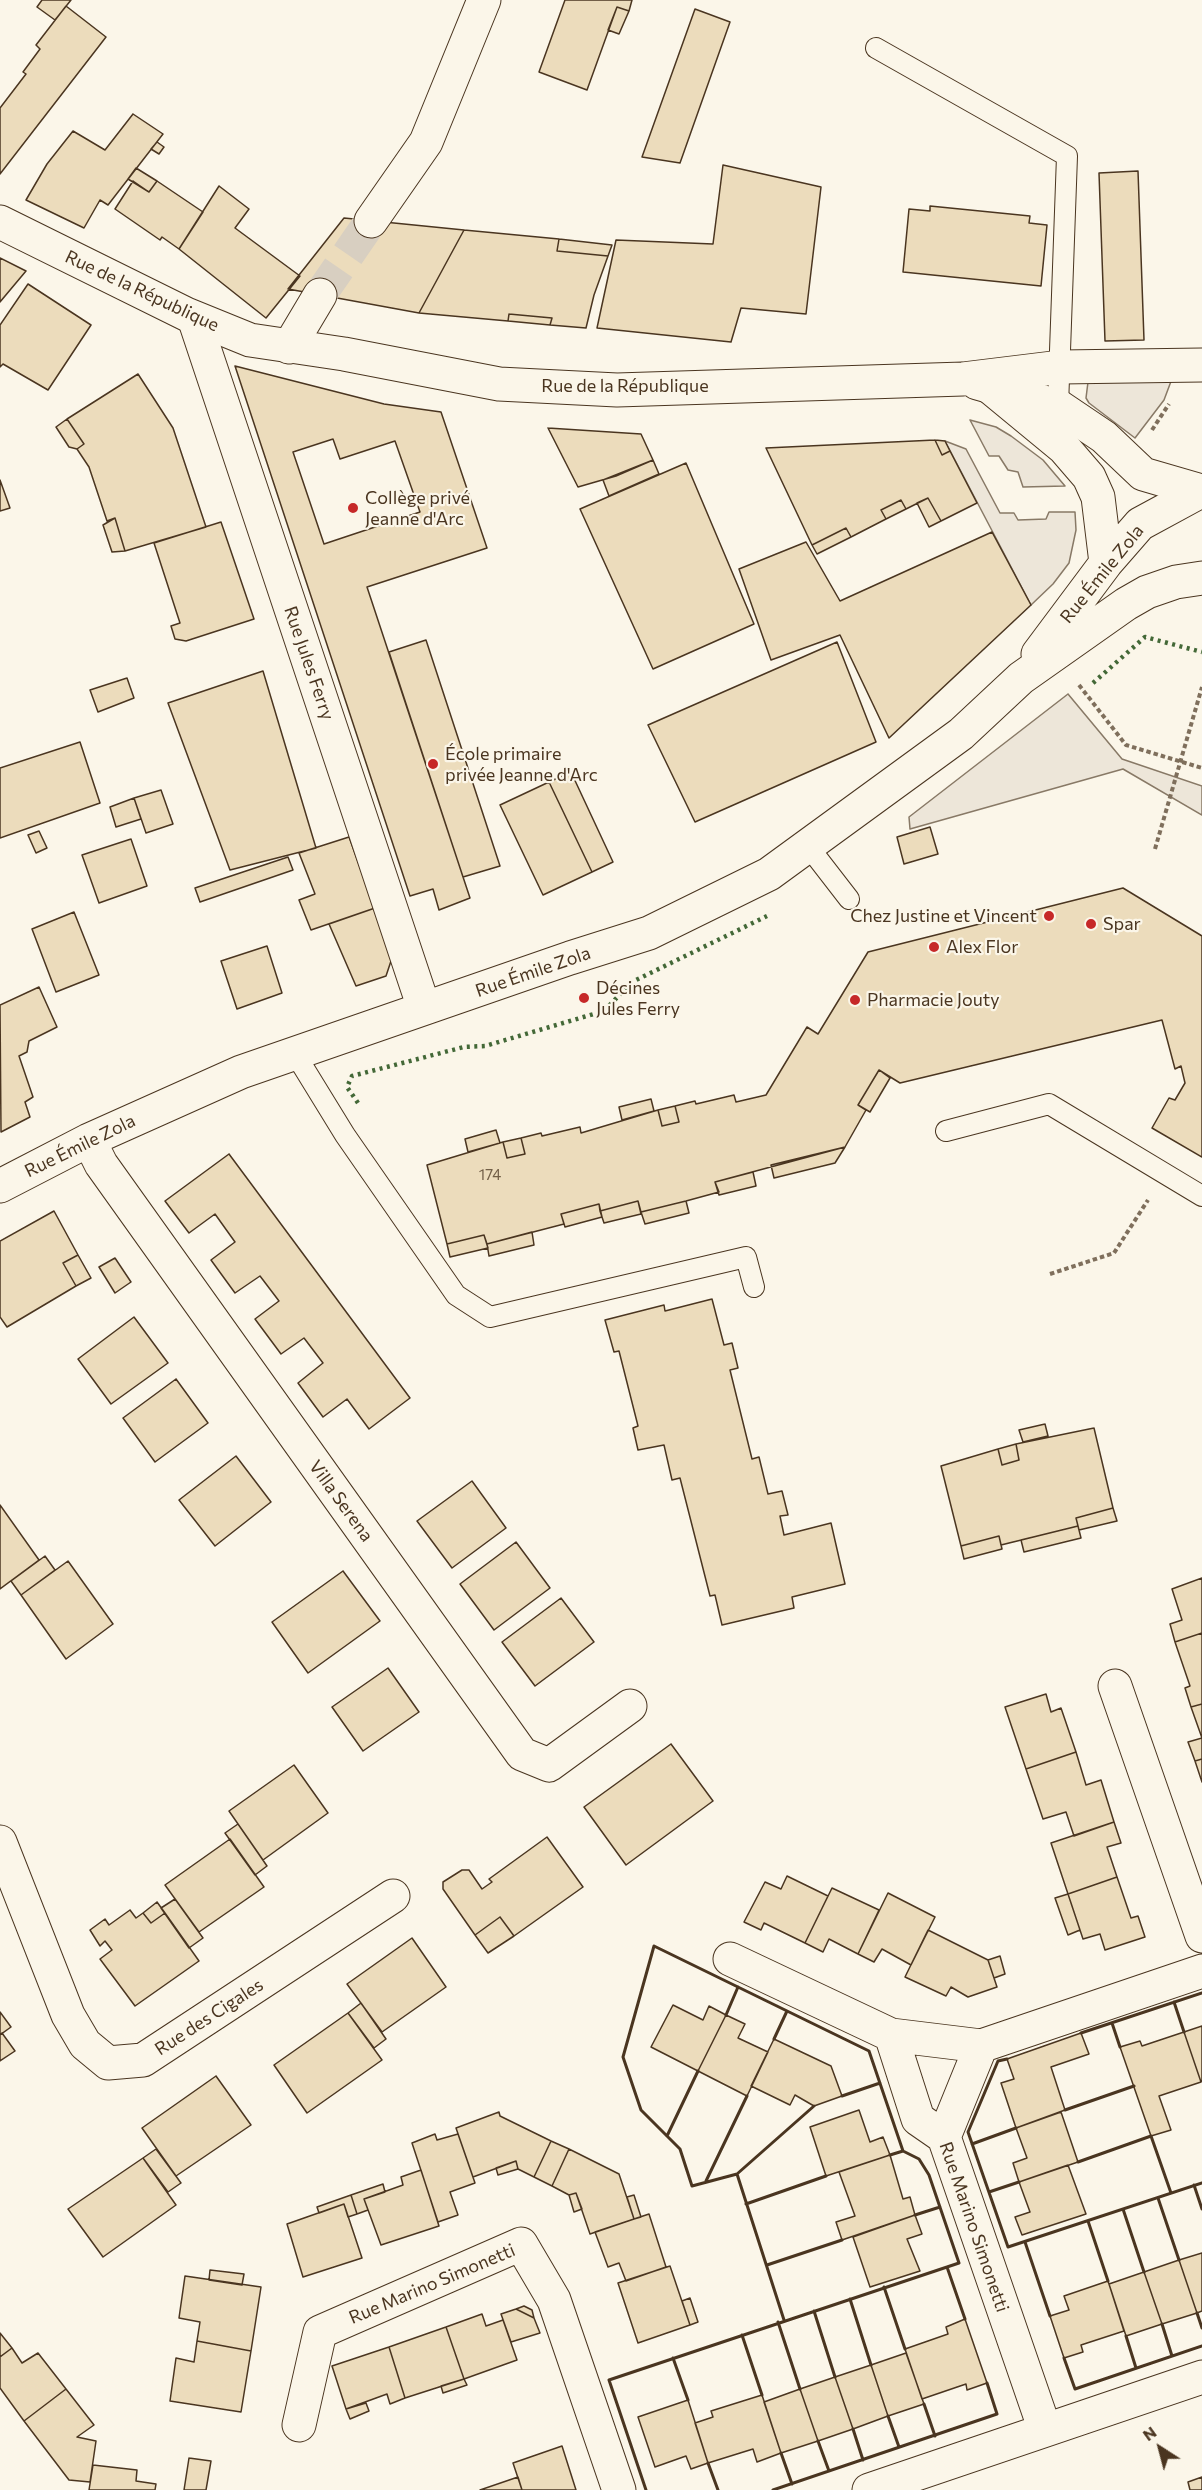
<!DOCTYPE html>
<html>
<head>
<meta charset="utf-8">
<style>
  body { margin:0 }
  #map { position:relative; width:1202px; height:2490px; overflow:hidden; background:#fbf6e9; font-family:Commissioner,sans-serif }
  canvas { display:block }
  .north { position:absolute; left:1130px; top:2418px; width:60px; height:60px; -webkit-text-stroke:4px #fbf6e9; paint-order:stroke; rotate:324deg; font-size:16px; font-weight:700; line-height:24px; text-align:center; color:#4a3520 }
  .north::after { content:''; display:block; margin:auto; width:21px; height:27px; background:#4a3520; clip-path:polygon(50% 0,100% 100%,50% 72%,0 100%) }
</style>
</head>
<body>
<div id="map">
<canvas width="1202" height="2490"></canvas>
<div class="north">N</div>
</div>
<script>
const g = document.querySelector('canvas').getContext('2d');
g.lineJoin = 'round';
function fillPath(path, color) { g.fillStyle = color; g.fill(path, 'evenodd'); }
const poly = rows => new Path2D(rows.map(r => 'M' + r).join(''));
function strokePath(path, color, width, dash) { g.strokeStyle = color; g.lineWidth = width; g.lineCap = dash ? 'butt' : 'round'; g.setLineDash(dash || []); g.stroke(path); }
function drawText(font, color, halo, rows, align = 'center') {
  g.font = font + ' Commissioner,sans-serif'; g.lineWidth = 4.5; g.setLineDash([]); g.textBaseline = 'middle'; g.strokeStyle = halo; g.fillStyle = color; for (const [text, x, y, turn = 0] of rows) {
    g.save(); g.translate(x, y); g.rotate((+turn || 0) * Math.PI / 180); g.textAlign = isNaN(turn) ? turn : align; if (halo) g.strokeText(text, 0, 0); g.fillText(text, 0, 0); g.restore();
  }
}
const green = poly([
  [1173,376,1164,400,1135,438,1089,403,1086,398,1088,382,1173,376],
  [970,420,996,427,1011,436,1043,460,1065,486,1023,487,1018,472,1008,470,999,456,989,456,970,420],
  [945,441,966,449,1000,513,1014,513,1018,520,1046,519,1049,512,1075,512,1076,530,1069,563,1053,584,1031,605,945,441],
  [1068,694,1122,759,1202,786,1202,815,1123,769,910,829,909,817,1068,694]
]);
const building = poly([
  [42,0,71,0,55,20,37,7,42,0],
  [565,0,632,0,629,11,617,7,587,90,539,72,565,0],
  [66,6,106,37,0,174,0,108,26,74,23,72,40,49,36,45,66,6],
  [617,7,629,11,619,34,608,30,617,7],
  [695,9,730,22,680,163,642,157,695,9],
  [133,114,163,134,108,205,100,200,84,228,26,200,47,164,73,131,105,150,133,114],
  [157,142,164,147,159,154,151,149,157,142],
  [723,165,821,187,806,314,741,308,731,342,597,328,616,240,713,244,723,165],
  [136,168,157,181,149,192,128,179,136,168],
  [1138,171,1144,340,1105,341,1099,173,1138,171],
  [133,181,149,192,157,181,203,212,179,249,162,237,160,240,115,209,133,181],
  [219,186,249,209,235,228,300,276,266,318,179,249,219,186],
  [930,206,1030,216,1029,223,1047,225,1041,286,903,272,909,209,930,211,930,206],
  [344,218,464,230,419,313,288,289,344,218],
  [464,230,559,239,557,251,608,256,594,295,586,328,550,325,552,318,509,314,508,321,419,313,464,230],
  [559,239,612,245,608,256,557,251,559,239],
  [0,258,26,271,0,302,0,258],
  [28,284,91,325,48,390,3,364,0,367,0,325,28,284],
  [509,314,552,318,550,325,508,321,509,314],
  [235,366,384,404,441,412,487,548,367,587,470,898,439,910,433,889,410,896,235,366],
  [333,439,340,459,395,441,420,512,324,544,293,452,333,439],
  [138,374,173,428,206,527,125,551,115,518,107,521,89,467,77,449,84,444,67,419,138,374],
  [67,419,84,444,77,449,69,447,56,427,67,419],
  [548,428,641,434,653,460,616,476,578,487,548,428],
  [935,440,945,441,950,451,942,455,935,440],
  [935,440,942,455,950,451,977,503,941,521,928,498,906,509,901,500,881,510,886,519,851,537,846,528,812,545,766,448,935,440],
  [653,460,659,474,609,496,603,480,653,460],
  [686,463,754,624,653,669,580,509,686,463],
  [0,480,10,508,0,511,0,480],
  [928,498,941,521,929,527,917,503,928,498],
  [901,500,906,509,886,519,881,510,901,500],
  [115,518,125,551,112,552,103,525,115,518],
  [221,522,254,619,186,641,175,639,171,626,180,623,154,543,221,522],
  [846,528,851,537,817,554,812,545,846,528],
  [992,532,1031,605,889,738,840,635,771,660,739,569,806,542,840,601,992,532],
  [426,640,500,866,463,877,389,652,426,640],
  [837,642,876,742,695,822,648,725,837,642],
  [263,671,316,848,230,870,168,703,263,671],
  [127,678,134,698,98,712,90,690,127,678],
  [80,742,100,803,0,838,0,768,80,742],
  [571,772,613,862,592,872,549,782,571,772],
  [549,782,592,872,543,895,500,805,549,782],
  [161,790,173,824,146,833,134,798,161,790],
  [134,798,141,819,116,827,110,807,134,798],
  [930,827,938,854,904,864,897,837,930,827],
  [39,831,47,848,36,853,28,835,39,831],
  [349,837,375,908,311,930,299,900,315,894,299,853,349,837],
  [131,839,147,886,99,903,82,855,131,839],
  [288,857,293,870,200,902,195,888,288,857],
  [1123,888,1202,936,1202,1157,1152,1128,1169,1098,1175,1100,1185,1083,1181,1066,1175,1069,1162,1020,900,1083,879,1070,858,1105,866,1110,845,1147,715,1182,719,1192,686,1201,641,1212,638,1201,600,1211,599,1204,561,1214,564,1224,487,1244,484,1235,447,1244,427,1165,503,1142,507,1158,525,1154,521,1138,541,1133,542,1136,580,1127,581,1133,658,1110,662,1126,679,1122,675,1106,695,1101,696,1104,734,1095,736,1102,766,1095,807,1027,818,1034,868,952,1123,888],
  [375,908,392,958,386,976,356,986,329,924,375,908],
  [74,912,99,975,56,992,32,929,74,912],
  [267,946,282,993,237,1009,221,961,267,946],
  [39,987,57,1027,29,1041,27,1052,19,1056,33,1097,25,1102,30,1117,1,1132,0,1005,39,987],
  [879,1070,890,1078,870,1112,858,1105,879,1070],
  [651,1099,654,1111,622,1120,619,1107,651,1099],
  [675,1106,679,1122,662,1126,658,1110,675,1106],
  [496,1130,500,1143,468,1152,465,1139,496,1130],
  [521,1138,525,1154,507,1158,503,1142,521,1138],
  [845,1147,835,1163,774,1178,771,1165,845,1147],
  [229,1154,410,1398,369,1429,347,1399,323,1417,298,1383,323,1363,304,1338,281,1354,255,1319,279,1301,260,1276,235,1293,211,1260,235,1242,215,1214,189,1233,165,1201,229,1154],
  [753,1172,756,1186,719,1195,715,1182,753,1172],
  [638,1201,641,1214,604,1223,600,1211,638,1201],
  [686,1201,689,1213,645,1224,641,1212,686,1201],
  [599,1204,602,1217,565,1227,561,1214,599,1204],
  [54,1211,78,1255,63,1263,76,1286,7,1327,0,1317,0,1241,54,1211],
  [532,1232,534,1245,489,1256,487,1244,532,1232],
  [484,1235,488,1248,450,1257,447,1244,484,1235],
  [78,1255,91,1278,76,1286,63,1263,78,1255],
  [115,1258,131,1282,115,1293,99,1267,115,1258],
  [712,1299,724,1345,732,1343,738,1368,730,1370,752,1459,759,1457,768,1494,782,1491,788,1515,780,1516,784,1535,831,1523,845,1584,792,1597,794,1608,722,1625,715,1595,710,1596,680,1478,672,1480,664,1445,638,1450,633,1428,638,1426,619,1351,614,1352,605,1320,664,1305,665,1311,712,1299],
  [134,1317,168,1363,111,1404,78,1359,134,1317],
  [176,1379,208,1423,155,1462,123,1418,176,1379],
  [1045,1424,1048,1436,1023,1442,1019,1430,1045,1424],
  [1094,1428,1113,1508,1076,1518,1078,1526,1001,1545,999,1536,961,1546,941,1466,998,1449,1002,1465,1019,1460,1016,1444,1094,1428],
  [1016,1444,1019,1460,1002,1465,998,1449,1016,1444],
  [236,1456,271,1502,215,1546,179,1500,236,1456],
  [472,1481,506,1528,452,1568,417,1521,472,1481],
  [0,1505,39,1560,0,1589,0,1505],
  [1113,1508,1117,1521,1079,1530,1076,1518,1113,1508],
  [1078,1526,1081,1538,1024,1552,1021,1540,1078,1526],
  [999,1536,1002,1549,964,1559,961,1546,999,1536],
  [516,1542,550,1588,494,1630,460,1584,516,1542],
  [45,1556,55,1570,21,1595,11,1581,45,1556],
  [68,1561,113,1624,66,1659,21,1595,68,1561],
  [343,1571,380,1621,308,1673,272,1622,343,1571],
  [1202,1578,1202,1633,1175,1642,1170,1624,1182,1620,1172,1589,1202,1578],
  [561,1598,594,1642,535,1686,502,1642,561,1598],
  [1202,1633,1202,1704,1191,1707,1185,1688,1190,1686,1175,1642,1202,1633],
  [388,1668,419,1712,363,1751,332,1707,388,1668],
  [1046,1694,1051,1712,1061,1708,1076,1752,1026,1769,1005,1707,1046,1694],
  [1202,1704,1202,1759,1195,1761,1188,1742,1202,1738,1191,1707,1202,1704],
  [671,1744,713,1801,626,1865,584,1807,671,1744],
  [1076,1752,1086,1785,1101,1780,1114,1822,1074,1836,1066,1812,1043,1819,1026,1769,1076,1752],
  [1202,1759,1202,1782,1195,1761,1202,1759],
  [294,1765,328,1813,263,1860,229,1811,294,1765],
  [1114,1822,1121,1843,1107,1847,1117,1877,1068,1894,1051,1843,1114,1822],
  [238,1824,267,1866,255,1875,225,1833,238,1824],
  [547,1837,583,1887,514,1936,500,1917,475,1935,443,1889,443,1882,462,1870,469,1870,482,1889,492,1882,489,1879,547,1837],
  [230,1839,264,1887,199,1932,165,1885,230,1839],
  [787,1876,828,1896,805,1943,764,1923,761,1930,744,1922,765,1882,781,1889,787,1876],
  [1117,1877,1131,1918,1138,1916,1145,1937,1105,1950,1100,1934,1083,1939,1068,1894,1117,1877],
  [832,1888,879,1910,858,1954,829,1939,823,1952,805,1943,832,1888],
  [888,1893,935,1917,911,1965,882,1949,874,1962,858,1954,888,1893],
  [1068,1894,1080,1930,1068,1935,1055,1898,1068,1894],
  [175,1899,203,1938,189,1948,161,1908,175,1899],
  [157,1902,165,1913,151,1923,143,1913,157,1902],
  [130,1910,136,1918,143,1913,151,1923,165,1913,199,1961,135,2006,100,1959,112,1950,105,1941,100,1946,90,1930,105,1919,109,1925,130,1910],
  [500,1917,514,1936,488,1953,475,1935,500,1917],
  [928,1930,988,1960,997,1987,968,1997,951,1987,946,1996,905,1977,928,1930],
  [412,1938,446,1987,382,2032,347,1984,412,1938],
  [1000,1956,1005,1974,994,1978,988,1960,1000,1956],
  [361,2003,386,2039,374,2048,348,2013,361,2003],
  [673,2005,703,2020,709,2006,726,2015,698,2071,651,2047,673,2005],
  [0,2012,11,2027,0,2035,0,2012],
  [348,2013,382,2060,307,2113,274,2065,348,2013],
  [726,2015,745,2024,738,2038,768,2052,747,2096,698,2071,726,2015],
  [1202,2026,1202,2081,1201,2082,1184,2032,1202,2026],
  [1184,2032,1201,2082,1159,2096,1171,2130,1151,2136,1120,2047,1140,2041,1142,2046,1184,2032],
  [2,2033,15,2051,0,2061,0,2035,2,2033],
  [1081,2033,1089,2054,1051,2067,1065,2110,1016,2128,1001,2083,1014,2079,1007,2059,1081,2033],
  [774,2039,831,2066,842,2096,814,2106,795,2095,790,2105,751,2086,774,2039],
  [216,2076,251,2125,176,2176,142,2128,216,2076],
  [859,2110,870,2142,883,2137,890,2155,826,2176,810,2127,859,2110],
  [499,2112,500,2116,551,2141,534,2177,518,2169,516,2161,473,2177,456,2128,499,2112],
  [1061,2112,1078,2162,1019,2182,1013,2163,1027,2158,1016,2128,1061,2112],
  [435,2134,437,2140,458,2134,475,2183,450,2192,458,2215,438,2222,412,2143,435,2134],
  [551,2141,569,2149,552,2186,534,2177,551,2141],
  [156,2149,181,2183,168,2192,143,2158,156,2149],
  [569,2149,619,2174,634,2219,590,2234,576,2193,569,2195,552,2186,569,2149],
  [890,2155,903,2199,910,2197,915,2215,842,2240,836,2222,855,2216,839,2172,890,2155],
  [143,2158,176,2205,103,2257,68,2209,143,2158],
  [516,2161,518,2169,498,2175,496,2168,516,2161],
  [1068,2165,1086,2214,1022,2235,1015,2217,1030,2212,1019,2182,1068,2165],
  [421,2170,439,2226,381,2245,364,2199,403,2185,401,2177,421,2170],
  [383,2184,385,2192,364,2199,368,2210,357,2214,351,2195,383,2184],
  [576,2193,582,2209,574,2212,569,2195,576,2193],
  [351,2195,357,2214,348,2217,344,2204,319,2213,317,2207,351,2195],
  [634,2195,641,2217,634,2219,627,2197,634,2195],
  [344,2204,362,2258,303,2277,287,2224,344,2204],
  [649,2214,666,2267,626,2281,619,2263,608,2267,595,2232,649,2214],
  [915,2215,922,2234,907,2239,920,2271,870,2287,853,2237,915,2215],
  [1202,2253,1202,2311,1197,2313,1179,2260,1202,2253],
  [1179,2260,1197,2313,1162,2324,1144,2272,1179,2260],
  [670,2266,690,2325,638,2343,618,2283,670,2266],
  [210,2270,244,2274,242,2285,209,2280,210,2270],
  [1144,2272,1162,2324,1126,2336,1109,2284,1144,2272],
  [185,2276,261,2287,251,2351,197,2341,200,2322,179,2318,185,2276],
  [1108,2281,1124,2331,1081,2345,1083,2352,1064,2358,1050,2316,1069,2310,1064,2296,1108,2281],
  [690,2298,698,2322,690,2325,682,2301,690,2298],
  [524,2306,532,2310,534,2318,516,2309,524,2306],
  [516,2309,534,2318,540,2333,511,2342,501,2314,516,2309],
  [482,2314,486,2326,503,2320,517,2360,464,2379,446,2327,482,2314],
  [965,2319,987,2383,967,2390,966,2384,922,2399,905,2349,948,2334,946,2327,965,2319],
  [446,2327,464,2379,405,2398,389,2347,446,2327],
  [0,2333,12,2348,0,2357,0,2333],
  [197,2341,251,2351,241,2412,170,2401,176,2358,194,2362,197,2341],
  [389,2347,405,2398,390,2404,387,2394,346,2409,332,2366,389,2347],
  [12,2348,22,2363,38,2353,66,2389,24,2421,0,2388,0,2357,12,2348],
  [906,2353,924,2404,888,2416,871,2365,906,2353],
  [871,2365,888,2416,853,2429,835,2377,871,2365],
  [835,2377,853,2429,818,2441,800,2389,835,2377],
  [464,2379,467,2385,443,2393,441,2386,464,2379],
  [66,2389,94,2425,77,2437,96,2441,90,2482,69,2480,24,2421,66,2389],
  [800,2389,818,2441,781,2453,764,2402,800,2389],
  [762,2395,781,2453,757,2462,753,2449,708,2463,695,2423,713,2417,711,2411,762,2395],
  [688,2400,708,2463,691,2469,686,2456,655,2467,638,2417,688,2400],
  [366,2403,369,2411,350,2419,346,2409,366,2403],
  [562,2446,576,2490,522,2490,513,2463,562,2446],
  [189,2458,211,2461,206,2490,184,2490,189,2458],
  [93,2465,137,2470,136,2481,156,2484,155,2490,89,2490,93,2465],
  [518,2477,522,2490,480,2490,518,2477],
  [1202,2477,1202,2490,1190,2490,1188,2482,1202,2477]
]);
const streetTunnel = poly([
  [320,295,371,221]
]);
const path = poly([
  [1152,430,1169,404],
  [1079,685,1126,745,1202,768],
  [1155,849,1202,687],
  [1050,1274,1114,1253,1148,1200]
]);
const lane = poly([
  [876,48,1067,156,1058,406],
  [808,846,849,899],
  [294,1052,345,1135,456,1295,490,1317,746,1257,754,1287],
  [946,1131,1049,1104,1202,1196]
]);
const street = poly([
  [371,221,426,142,484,0],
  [194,318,424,1008],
  [289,347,320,295],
  [990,387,1064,448,1089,477,1098,497,1106,563],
  [1038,654,1106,563,1140,524,1201,491],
  [89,1140,101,1164,522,1754,549,1765,630,1706],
  [0,1186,89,1140,241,1072,570,958,649,933,769,874,961,734,1021,678,1126,604,1147,592,1176,582,1202,578],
  [1115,1686,1202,1936],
  [0,1842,68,2015,85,2044,108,2063,143,2060,393,1896],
  [730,1959,891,2035,981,2046,1202,1971],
  [891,2035,918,2119,944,2137,1045,2430],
  [944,2137,981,2046],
  [299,2425,320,2332,521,2244,554,2300,619,2490],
  [869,2490,1202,2377]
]);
const secondary = poly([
  [0,222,186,314,250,340,344,354,499,384,617,390,963,379,1061,367,1202,365],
  [977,383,1058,406,1104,437,1143,474,1201,491]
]);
const hedge = poly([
  [1093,683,1145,637,1202,652],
  [358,1103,347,1087,352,1076,464,1047,485,1046,604,1011,632,982,767,916]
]);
const wall = poly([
  [1174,2002,1184,2032],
  [726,2015,738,1987],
  [1112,2023,1120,2047],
  [1081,2033,1202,1993],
  [774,2039,787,2011],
  [1007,2059,998,2061,968,2132,1008,2247,1202,2183],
  [842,2096,880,2083],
  [1065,2110,1134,2086],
  [667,2136,698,2071],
  [972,2144,1016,2128],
  [1078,2162,1151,2136,1171,2193],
  [737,2174,814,2106],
  [706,2181,747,2096],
  [1194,2185,1202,2209],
  [989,2192,1019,2182],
  [1158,2198,1179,2260],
  [746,2204,826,2176],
  [1123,2209,1144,2272],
  [915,2215,940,2207],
  [1088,2221,1108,2281],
  [1025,2242,1050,2316],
  [767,2265,842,2240],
  [947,2267,965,2319],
  [884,2287,905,2349],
  [850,2299,871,2365],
  [814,2311,835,2377],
  [1197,2313,1202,2328],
  [784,2320,737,2174,692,2186,680,2149,641,2110,623,2057,654,1946,869,2051,903,2151,890,2155],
  [778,2322,800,2389],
  [1162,2324,1172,2356],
  [742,2335,762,2395],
  [1126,2336,1136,2368],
  [673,2358,688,2400],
  [1064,2358,1075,2389,1202,2346],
  [924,2404,935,2436],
  [888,2416,899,2447],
  [853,2429,863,2460],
  [818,2441,829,2471],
  [781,2453,792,2484],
  [708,2463,718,2490],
  [646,2490,609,2380,959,2263,929,2175,919,2159,903,2151],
  [773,2490,997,2414,987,2383]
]);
const markers = [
  [353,508,6,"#c62828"],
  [433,764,6,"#c62828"],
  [1049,916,6,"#c62828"],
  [1091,924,6,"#c62828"],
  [934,947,6,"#c62828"],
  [584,998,6,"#c62828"],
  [855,1000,6,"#c62828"]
];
const numberNames = [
  ["174",490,1175]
];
const streetNames = [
  ["Rue de la République",142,291,25],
  ["Rue de la République",625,386],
  ["Rue Émile Zola",1102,574,-51],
  ["Rue Jules Ferry",309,663,71],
  ["Rue Émile Zola",533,972,-19],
  ["Rue Émile Zola",80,1146,-26],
  ["Villa Serena",341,1501,54],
  ["Rue des Cigales",209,2017,-33],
  ["Rue Marino Simonetti",974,2227,71],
  ["Rue Marino Simonetti",432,2284,-23]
];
const poiNames = [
  ["Collège privé",365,498],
  ["Jeanne d'Arc",365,519],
  ["École primaire",445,754],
  ["privée Jeanne d'Arc",445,775],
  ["Chez Justine et Vincent",1037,916,"right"],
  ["Spar",1103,924],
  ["Alex Flor",946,947],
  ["Décines",596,988],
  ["Jules Ferry",596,1009],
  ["Pharmacie Jouty",867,1000]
];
fillPath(green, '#ede6d9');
strokePath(green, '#887966', 1.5);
fillPath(building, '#ecdcbc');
strokePath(building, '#4a3520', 1.5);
strokePath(streetTunnel, '#d8cfc1', 33, [33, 16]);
strokePath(lane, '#4a3520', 22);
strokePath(street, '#4a3520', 35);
strokePath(secondary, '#4a3520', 35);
strokePath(path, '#7f6f5c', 4, [4.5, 3]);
strokePath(lane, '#fbf6e9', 20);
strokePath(street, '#fbf6e9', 33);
strokePath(secondary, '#fbf6e9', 33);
strokePath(hedge, '#436837', 4.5, [3, 4.5]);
strokePath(wall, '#4a3520', 3);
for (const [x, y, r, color] of markers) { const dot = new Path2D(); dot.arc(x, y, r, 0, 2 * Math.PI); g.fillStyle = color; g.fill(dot); strokePath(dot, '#fbf6e9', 2); }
drawText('15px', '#725f47', null, numberNames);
drawText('18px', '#4a3520', '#fbf6e9', streetNames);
drawText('18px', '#4a3520', '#fbf6e9', poiNames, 'left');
</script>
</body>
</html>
